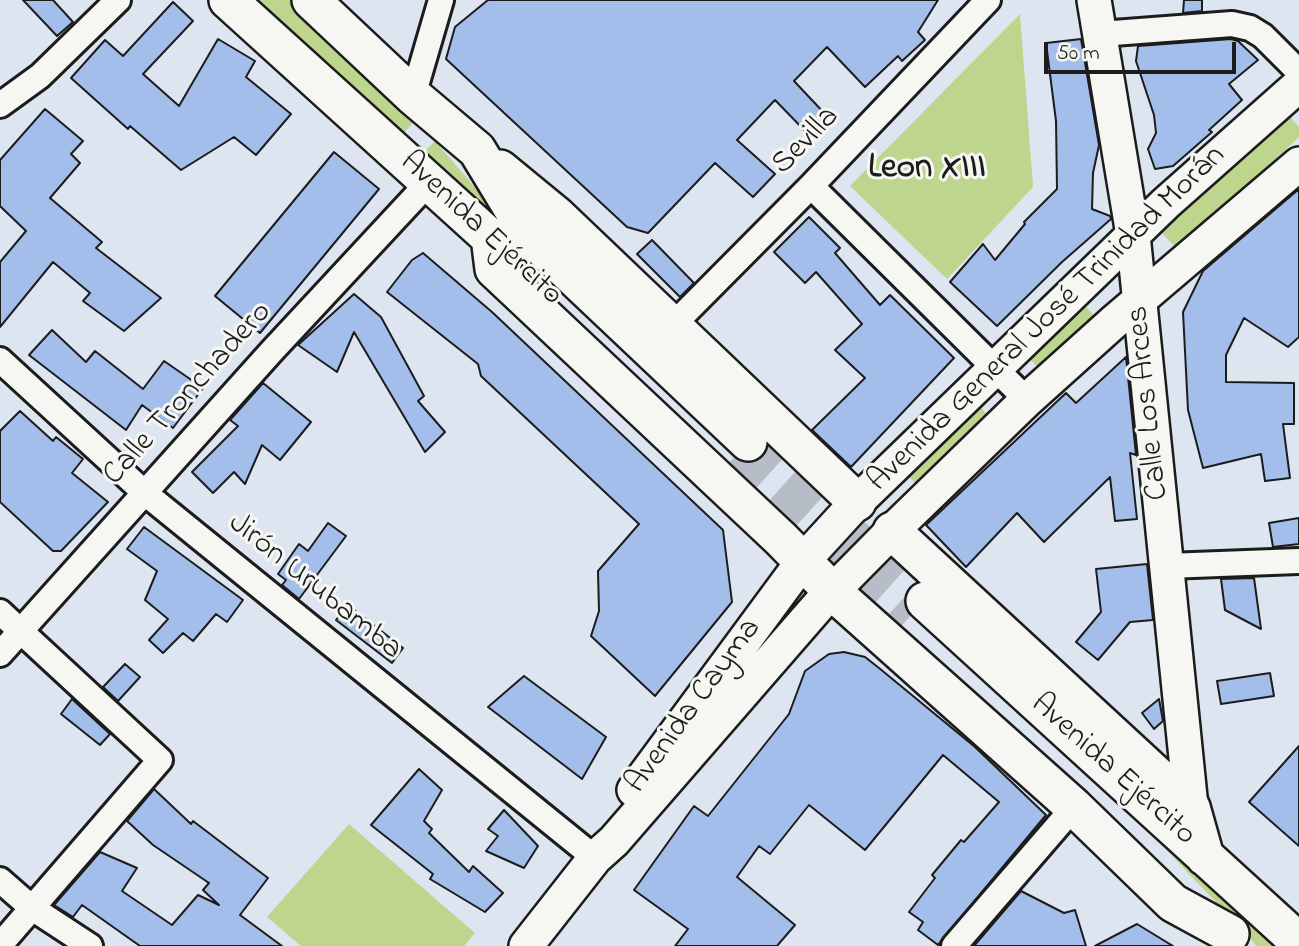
<!DOCTYPE html>
<html>
<head>
<meta charset="utf-8">
<style>
  body { margin:0 }
  #map { position:relative; width:1299px; height:946px; overflow:hidden; background:#dde5f0; font-family:"Indie Flower",sans-serif }
  canvas { display:block }
  .scale { position:absolute; left:1044px; top:42px; width:192px; height:32px; box-sizing:border-box; border:4px solid #1c1c1c; border-top:0; padding-left:9px; font-size:21px; line-height:24px; white-space:nowrap; color:#1c1c1c; -webkit-text-stroke:5px #f6f6f2; paint-order:stroke }
</style>
</head>
<body>
<div id="map">
<canvas width="1299" height="946"></canvas>
<div class="scale">50 m</div>
</div>
<script>
const g = document.querySelector('canvas').getContext('2d');
g.lineJoin = 'round';
function fillPath(path, color) { g.fillStyle = color; g.fill(path, 'evenodd'); }
const poly = rows => new Path2D(rows.map(r => 'M' + r).join(''));
function strokePath(path, color, width, dash) { g.strokeStyle = color; g.lineWidth = width; g.lineCap = dash ? 'butt' : 'round'; g.setLineDash(dash || []); g.stroke(path); }
function drawText(font, color, halo, rows, align = 'center') {
  g.font = font + ' "Indie Flower",sans-serif'; g.lineWidth = 6; g.setLineDash([]); g.textBaseline = 'middle'; g.strokeStyle = halo; g.fillStyle = color; for (const [text, x, y, turn = 0] of rows) {
    g.save(); g.translate(x, y); g.rotate((+turn || 0) * Math.PI / 180); g.textAlign = isNaN(turn) ? turn : align; if (halo) g.strokeText(text, 0, 0); g.fillText(text, 0, 0); g.restore();
  }
}
const green = poly([
  [247,0,292,0,414,122,397,140],
  [1020,14,1033,187,947,279,850,186],
  [1287,113,1299,127,1299,137,1177,249,1160,231],
  [435,141,528,249,533,262,522,255,418,158],
  [1083,303,1098,321,1042,372,1026,355],
  [975,401,991,419,919,487,901,469],
  [801,584,815,597,783,629,777,623],
  [1128,809,1284,946,1257,946],
  [349,824,475,933,464,946,301,946,267,917]
]);
const building = poly([
  [23,0,53,0,73,22,57,36,23,0],
  [488,0,938,0,918,32,925,40,902,61,898,56,865,87,827,47,794,81,826,115,807,133,775,100,737,140,775,174,753,197,715,163,648,233,627,227,446,59,455,27,488,0],
  [1184,0,1202,0,1202,11,1183,13,1184,0],
  [173,2,193,21,143,74,179,106,218,39,255,61,246,77,291,114,256,155,234,137,181,170,130,126,128,129,71,78,105,40,123,56,173,2],
  [1081,39,1099,145,1093,173,1092,209,1110,216,1111,219,1062,262,997,326,950,282,983,244,995,260,1025,224,1024,222,1057,189,1056,121,1046,43,1081,39],
  [1231,39,1238,41,1258,60,1229,84,1242,100,1209,130,1212,132,1173,166,1155,169,1148,149,1156,133,1154,115,1136,61,1138,46,1231,39],
  [45,109,83,141,71,154,80,163,50,198,102,242,96,248,161,298,124,331,83,301,90,293,53,262,0,327,0,262,26,231,0,206,0,160,45,109],
  [334,152,379,189,260,333,215,296,334,152],
  [1299,189,1299,337,1288,347,1244,318,1226,355,1226,382,1294,383,1294,424,1283,424,1290,478,1265,481,1261,454,1203,468,1188,410,1183,312,1203,271,1299,189],
  [809,217,840,248,835,253,880,305,890,295,954,358,851,467,812,430,865,378,835,350,862,324,816,272,805,283,774,252,809,217],
  [652,240,694,283,680,297,637,254,652,240],
  [423,253,492,312,723,530,732,602,655,696,591,636,599,611,598,571,639,524,481,376,478,364,387,292,412,260,423,253],
  [354,294,381,317,424,396,418,401,445,432,425,452,354,332,337,372,298,345,354,294],
  [52,330,86,362,95,351,143,389,164,361,203,388,173,428,142,405,126,430,29,355,52,330],
  [1126,357,1136,455,1130,453,1137,519,1115,521,1110,477,1044,542,1017,513,966,567,926,525,1066,393,1076,403,1126,357],
  [263,383,311,422,280,460,262,445,245,484,234,472,213,493,192,472,238,426,230,420,263,383],
  [20,411,53,441,56,437,83,459,72,473,108,502,61,551,53,551,0,502,0,431,20,411],
  [1299,518,1299,544,1273,547,1269,523,1299,518],
  [328,523,346,536,299,599,282,585,286,580,278,574,299,544,308,551,328,523],
  [144,527,243,600,227,622,216,614,193,641,183,633,163,653,149,640,168,619,145,600,157,571,127,549,144,527],
  [1147,564,1153,620,1130,622,1098,660,1076,642,1101,612,1096,569,1147,564],
  [1254,578,1261,629,1225,610,1221,579,1254,578],
  [348,605,403,648,392,663,336,620,348,605],
  [844,652,865,657,879,668,975,747,1046,815,938,945,918,930,923,922,909,912,935,878,932,875,961,840,964,842,999,802,943,755,865,850,809,805,770,854,759,846,737,877,795,925,777,946,675,946,688,929,634,890,694,806,708,816,789,714,805,671,829,654,844,652],
  [125,664,140,677,118,701,103,687,125,664],
  [1270,673,1274,696,1221,704,1217,681,1270,673],
  [524,676,606,737,582,779,488,707,524,676],
  [72,699,110,734,100,745,61,714,72,699],
  [1159,699,1163,721,1154,729,1142,713,1159,699],
  [1299,746,1299,846,1249,802,1299,746],
  [419,769,442,790,424,821,432,829,429,833,469,872,473,866,503,893,485,912,430,879,433,874,371,825,419,769],
  [154,789,191,824,193,821,268,878,240,915,282,946,140,946,82,905,73,917,54,905,100,852,137,868,122,891,172,925,198,895,219,905,203,890,209,883,153,845,127,821,154,789],
  [504,810,538,846,524,868,486,851,498,836,488,829,504,810],
  [1021,891,1064,913,1075,910,1086,946,974,946,1021,891],
  [1137,924,1173,946,1095,946,1137,924]
]);
const primaryTunnel = poly([
  [748,442,925,601],
  [729,463,904,623]
]);
const street = poly([
  [1100,34,1232,24,1250,28,1263,36,1299,72],
  [413,96,441,0],
  [0,105,40,76,118,0],
  [811,186,1027,400],
  [671,327,811,186,988,0],
  [0,360,146,494,595,858],
  [1167,566,1299,561],
  [0,612,160,760,0,945],
  [0,654,271,352,429,182],
  [0,880,32,908,90,946],
  [954,946,1074,807]
]);
const secondary = poly([
  [1094,0,1133,235,1191,807],
  [634,790,803,561,857,502,1166,203,1299,85],
  [526,946,595,858,614,841,819,605,892,531,1027,400,1116,320,1299,164]
]);
const primary = poly([
  [228,0,507,253],
  [311,0,413,96,477,150,528,234,748,442],
  [500,169,556,215,857,502],
  [490,237,494,269,781,539,833,592,1074,807,1173,903,1230,934],
  [892,531,1191,807,1205,857],
  [925,601,1299,942]
]);
const streetNames = [
  ["Sevilla",807,142,-46],
  ["Avenida Ejército",480,230,43],
  ["Avenida General José Trinidad Morán",1048,320,-44],
  ["Calle Tronchadero",189,395,-48],
  ["Calle Los Arces",1150,403,-96],
  ["Jirón Urubamba",314,588,39],
  ["Avenida Cayma",695,707,-54],
  ["Avenida Ejército",1112,771,42]
];
const quarterNames = [
  ["Leon XIII",927,170]
];
fillPath(green, '#bdd58c');
fillPath(building, '#a3beeb');
strokePath(building, '#1c1c1c', 2);
strokePath(primaryTunnel, '#b6bdc6', 37, [37, 18]);
strokePath(street, '#1c1c1c', 30);
strokePath(secondary, '#1c1c1c', 38);
strokePath(primary, '#1c1c1c', 42);
strokePath(street, '#f6f6f2', 24);
strokePath(secondary, '#f6f6f2', 33);
strokePath(primary, '#f6f6f2', 37);
drawText('32px', '#1c1c1c', '#f6f6f2', streetNames);
drawText('bold 35px', '#1c1c1c', '#f6f6f2', quarterNames);
</script>
</body>
</html>
